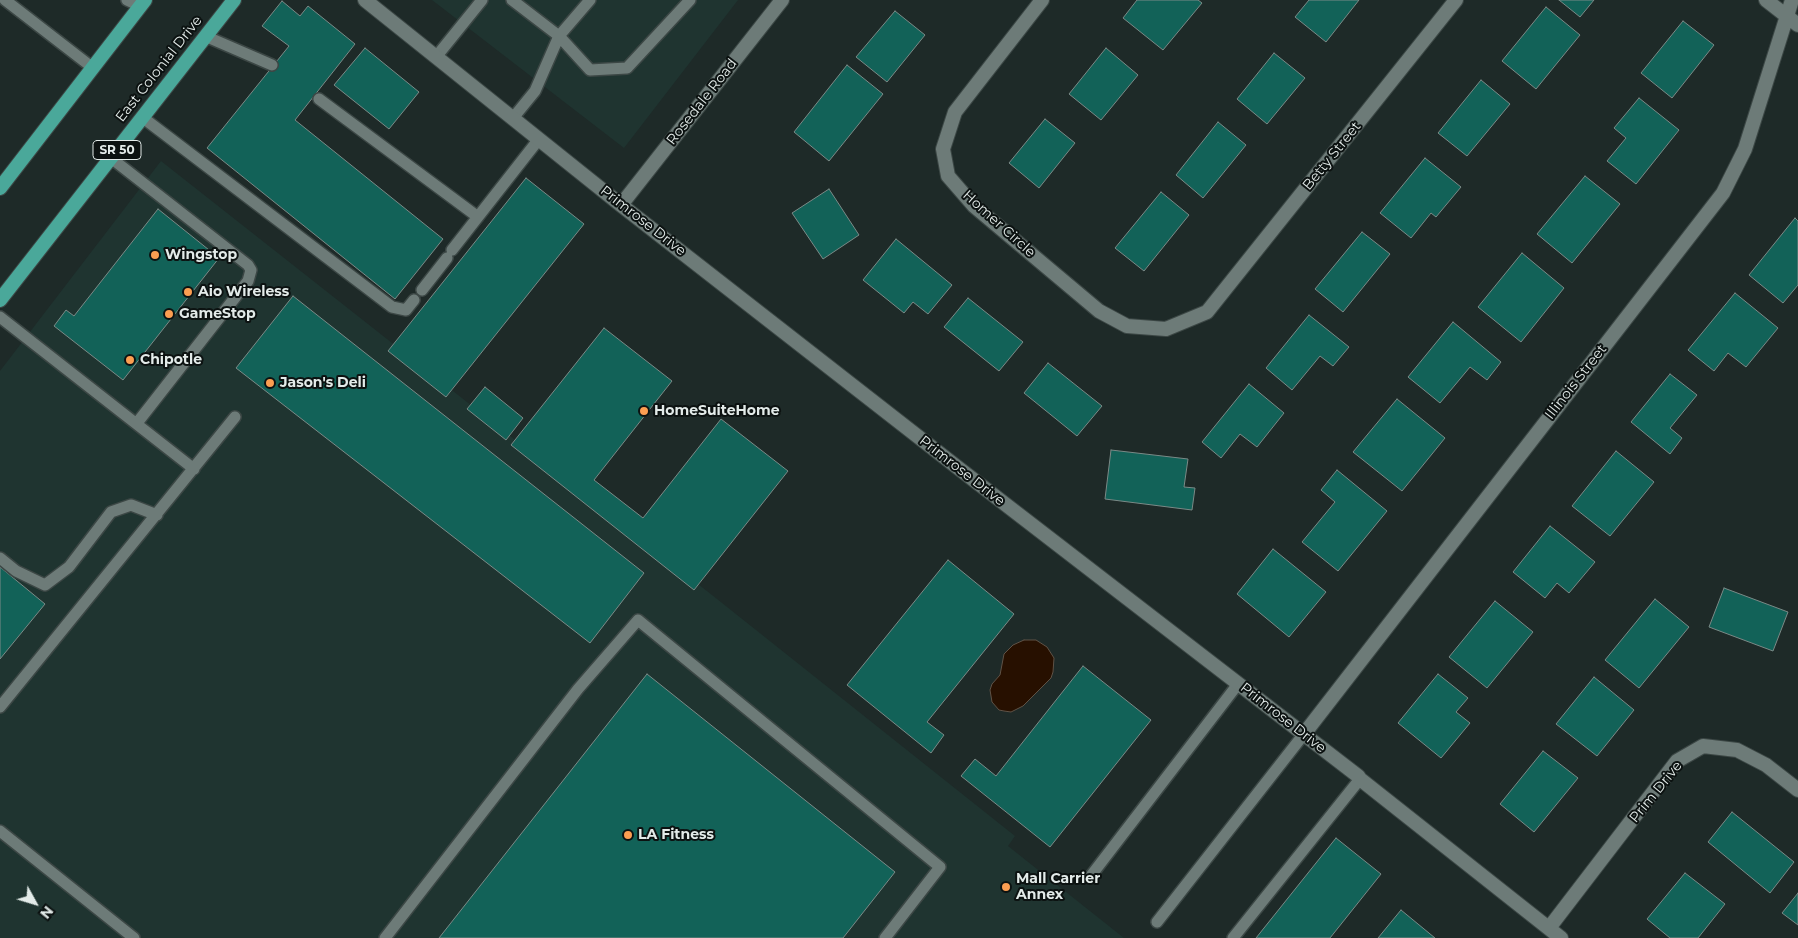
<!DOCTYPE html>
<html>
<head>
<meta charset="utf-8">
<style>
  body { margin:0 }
  #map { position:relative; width:1798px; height:938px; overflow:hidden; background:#1e2a28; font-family:Montserrat,sans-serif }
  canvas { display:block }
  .north { position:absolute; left:10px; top:878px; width:50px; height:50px; -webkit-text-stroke:4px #0c1211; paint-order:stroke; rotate:129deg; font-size:14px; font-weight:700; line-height:20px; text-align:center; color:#e3ebe9 }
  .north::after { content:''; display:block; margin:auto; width:18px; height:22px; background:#e3ebe9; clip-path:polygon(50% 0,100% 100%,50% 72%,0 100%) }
</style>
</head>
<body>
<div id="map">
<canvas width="1798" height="938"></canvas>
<div class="north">N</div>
</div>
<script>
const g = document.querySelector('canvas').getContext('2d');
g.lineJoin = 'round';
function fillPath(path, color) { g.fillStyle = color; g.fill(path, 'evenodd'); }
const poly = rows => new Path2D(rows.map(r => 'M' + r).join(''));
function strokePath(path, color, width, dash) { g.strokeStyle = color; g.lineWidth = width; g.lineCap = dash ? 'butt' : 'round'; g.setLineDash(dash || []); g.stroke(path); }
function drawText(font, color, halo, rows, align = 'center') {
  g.font = font + ' Montserrat,sans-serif'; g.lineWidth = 4; g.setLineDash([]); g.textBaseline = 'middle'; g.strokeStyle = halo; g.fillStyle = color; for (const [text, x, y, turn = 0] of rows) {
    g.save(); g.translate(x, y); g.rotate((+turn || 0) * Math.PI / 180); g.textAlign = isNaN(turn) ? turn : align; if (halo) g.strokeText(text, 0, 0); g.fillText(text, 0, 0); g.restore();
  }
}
const built = poly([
  [432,0,738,0,624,148],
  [161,161,712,595,1015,836,1008,846,1124,938,0,938,0,371]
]);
const water = poly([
  [1024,640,1036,640,1047,647,1054,658,1053,672,1051,678,1023,706,1011,712,1004,711,999,710,992,702,990,690,992,684,1000,675,1004,654,1013,645,1024,640]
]);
const building = poly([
  [1137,0,1198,0,1202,3,1163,50,1123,18,1137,0],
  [1309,0,1359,0,1326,42,1295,17,1309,0],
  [1559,0,1594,0,1580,17,1559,0],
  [282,1,300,16,308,6,355,44,295,120,443,239,395,299,207,148,289,46,262,26,282,1],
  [1546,7,1580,35,1536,89,1502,61,1546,7],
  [895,11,925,35,887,82,856,57,895,11],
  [1683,21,1714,45,1672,98,1641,73,1683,21],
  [365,48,419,92,389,129,334,85,365,48],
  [1106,48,1138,75,1101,120,1069,94,1106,48],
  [1274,53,1305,78,1267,124,1237,99,1274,53],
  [847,65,883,94,829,161,794,132,847,65],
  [1481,80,1510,104,1467,156,1438,133,1481,80],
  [1639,98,1679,130,1636,184,1607,161,1626,138,1614,128,1639,98],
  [1045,119,1075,143,1039,188,1009,163,1045,119],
  [1218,122,1246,145,1203,198,1176,175,1218,122],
  [1425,158,1461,187,1436,217,1431,213,1411,238,1380,213,1425,158],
  [1585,176,1620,204,1572,263,1537,234,1585,176],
  [526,178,584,224,446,397,388,351,526,178],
  [829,189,859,235,823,259,792,213,829,189],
  [1161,192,1189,215,1144,271,1115,248,1161,192],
  [158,209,219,258,123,380,54,326,66,310,74,316,158,209],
  [1795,218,1798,221,1798,285,1783,303,1749,275,1795,218],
  [1362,232,1390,254,1343,312,1315,289,1362,232],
  [896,239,952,285,928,314,913,302,904,313,863,280,896,239],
  [1522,253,1564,288,1521,342,1478,307,1522,253],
  [1735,293,1778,328,1746,367,1728,353,1714,371,1688,350,1735,293],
  [293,296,644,573,590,643,236,368,293,296],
  [968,298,1023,342,999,371,944,327,968,298],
  [1309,315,1349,347,1333,366,1320,356,1292,390,1266,368,1309,315],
  [1453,322,1501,362,1487,380,1470,367,1440,403,1408,377,1453,322],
  [604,328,672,381,594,480,643,518,721,419,788,471,694,590,511,445,604,328],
  [1048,363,1102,406,1077,436,1024,393,1048,363],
  [1670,374,1697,395,1670,428,1682,438,1670,454,1631,422,1670,374],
  [1249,384,1284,413,1257,447,1240,434,1221,458,1202,442,1249,384],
  [485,387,523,418,506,440,467,409,485,387],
  [1397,399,1445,438,1402,491,1353,452,1397,399],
  [1111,450,1188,459,1184,487,1195,488,1192,510,1105,499,1111,450],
  [1616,451,1654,482,1610,536,1572,506,1616,451],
  [1337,470,1387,511,1338,571,1302,542,1335,502,1321,490,1337,470],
  [1550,526,1595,562,1569,593,1557,583,1545,598,1513,572,1550,526],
  [1273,549,1326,592,1289,637,1237,594,1273,549],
  [948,560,1014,614,927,722,944,735,931,753,847,685,948,560],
  [0,567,45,604,0,659,0,567],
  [1724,588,1788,612,1773,651,1709,627,1724,588],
  [1655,599,1689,627,1639,688,1605,660,1655,599],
  [1495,601,1533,632,1487,688,1449,657,1495,601],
  [1083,666,1151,720,1050,847,961,776,975,759,996,776,1083,666],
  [647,674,895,872,843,938,439,938,647,674],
  [1438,674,1468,698,1456,712,1470,723,1441,758,1398,723,1438,674],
  [1594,677,1634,710,1597,756,1556,724,1594,677],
  [1543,751,1578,778,1534,832,1500,804,1543,751],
  [1732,812,1794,862,1770,893,1708,842,1732,812],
  [1336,838,1381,874,1330,938,1256,938,1336,838],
  [1685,873,1725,904,1698,938,1670,938,1647,919,1685,873],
  [1798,893,1798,925,1782,913,1798,893],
  [1401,910,1435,938,1378,938,1401,910]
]);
const service = poly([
  [5,0,93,68],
  [127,0,140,6],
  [512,0,559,36,590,70,627,68,690,0],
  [205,36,272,65],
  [436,57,482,0],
  [319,99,478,217],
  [142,117,392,307,406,310,414,300],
  [513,118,535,91,559,36,590,0],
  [111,158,248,265,251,270,248,281,137,423],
  [452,250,539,139],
  [422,290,447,258],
  [0,317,194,469],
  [0,558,16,571,45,585,69,567,111,512,131,505,157,515],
  [0,707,235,417],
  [0,831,134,938],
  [1090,877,1238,684],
  [1157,922,1304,734],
  [385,938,578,689,638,620,940,867,885,938],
  [1233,938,1360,779]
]);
const minor = poly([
  [365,0,621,205,957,467,1358,776,1360,779,1561,938],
  [1042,0,955,112,943,149,948,176,974,206,1099,311,1127,326,1166,329,1207,312,1456,0],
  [1766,0,1798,25],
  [621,205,782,0],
  [1304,734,1723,193,1745,149,1792,0],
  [1549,928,1677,761,1703,746,1737,750,1766,765,1798,790]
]);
const trunk = poly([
  [0,188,145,0],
  [0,300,234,0]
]);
const markers = [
  [155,255,5,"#fb9e51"],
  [188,292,5,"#fb9e51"],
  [169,314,5,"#fb9e51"],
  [130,360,5,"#fb9e51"],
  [270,383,5,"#fb9e51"],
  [644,411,5,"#fb9e51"],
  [628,835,5,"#fb9e51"],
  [1006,887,5,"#fb9e51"]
];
const shields = [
  [117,150,48]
];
const shieldNames = [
  ["SR 50",117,150]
];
const streetNames = [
  ["East Colonial Drive",159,69,-52],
  ["Rosedale Road",702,102,-52],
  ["Betty Street",1332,156,-51],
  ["Primrose Drive",643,221,38],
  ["Homer Circle",999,224,42],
  ["Illinois Street",1576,382,-52],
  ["Primrose Drive",962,471,38],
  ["Primrose Drive",1283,718,38],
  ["Prim Drive",1656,792,-51]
];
const poiNames = [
  ["Wingstop",165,255],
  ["Aio Wireless",198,292],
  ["GameStop",179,314],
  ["Chipotle",140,360],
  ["Jason's Deli",280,383],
  ["HomeSuiteHome",654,411],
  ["LA Fitness",638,835],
  ["Mall Carrier",1016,879],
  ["Annex",1016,895]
];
fillPath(built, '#1f3430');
fillPath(water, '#271000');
strokePath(water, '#5f5246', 1);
fillPath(building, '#126258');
strokePath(building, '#7b8a87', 1);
strokePath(service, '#3c4745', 14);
strokePath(minor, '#3c4745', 16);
strokePath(trunk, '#3c4745', 16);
strokePath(service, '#6d7b78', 11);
strokePath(minor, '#6d7b78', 14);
strokePath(trunk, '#4aa89a', 14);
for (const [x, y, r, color] of markers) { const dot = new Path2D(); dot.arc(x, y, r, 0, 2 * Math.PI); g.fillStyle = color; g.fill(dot); strokePath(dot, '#0c1211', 2); }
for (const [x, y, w] of shields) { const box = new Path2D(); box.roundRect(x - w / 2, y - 9.5, w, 19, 4); g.fillStyle = '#0c1211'; g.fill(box); strokePath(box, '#e3ebe9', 1); }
drawText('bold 12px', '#e3ebe9', null, shieldNames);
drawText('14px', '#e3ebe9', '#0c1211', streetNames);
drawText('bold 14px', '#e3ebe9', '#0c1211', poiNames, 'left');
</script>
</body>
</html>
